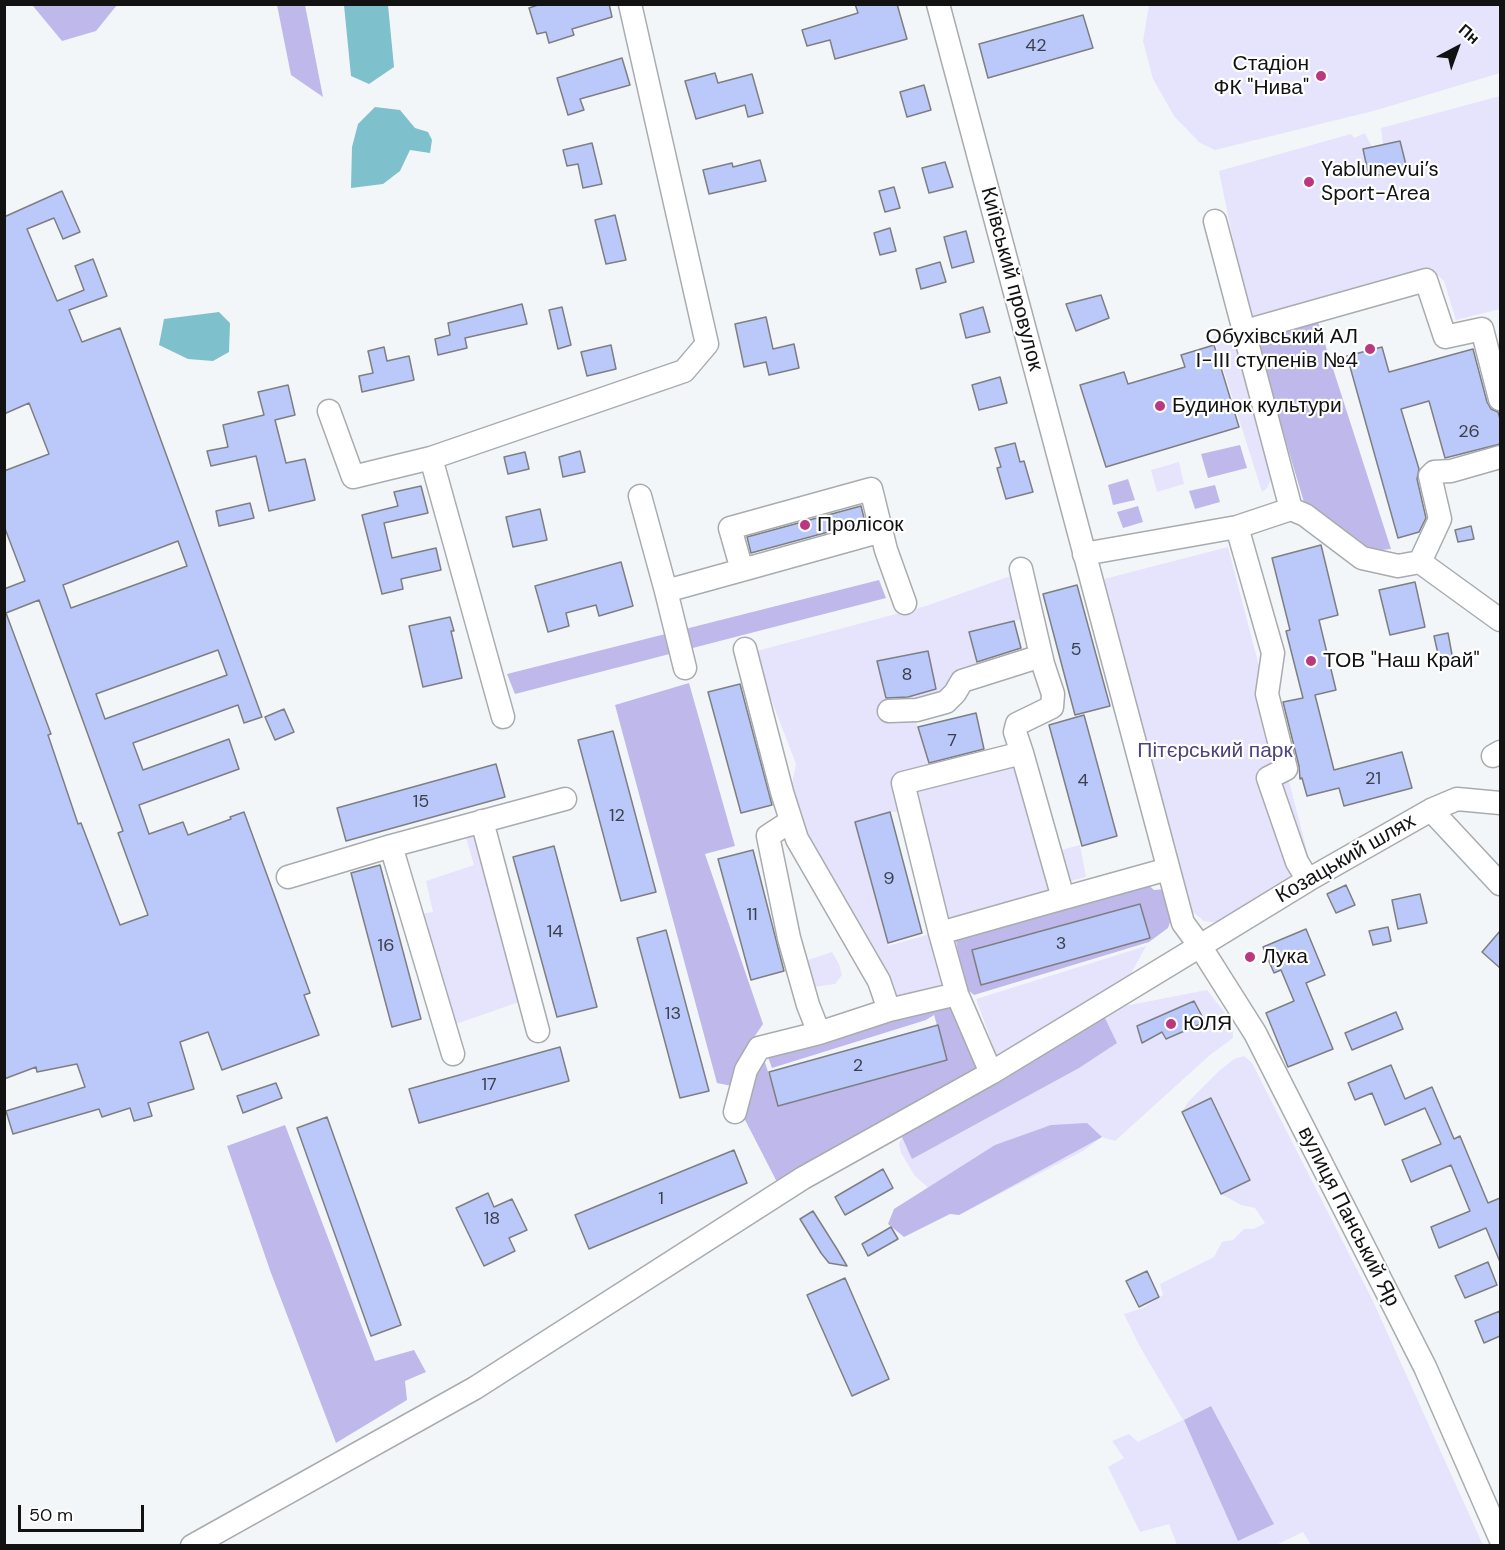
<!DOCTYPE html>
<html>
<head>
<meta charset="utf-8">
<style>
  body { margin:0 }
  #map { position:relative; width:1505px; height:1550px; overflow:hidden; background:#f3f6f9; font-family:"DM Sans",sans-serif }
  canvas { display:block }
  .frame { position:absolute; inset:0; border:6px solid #121213; pointer-events:none }
  .north { position:absolute; left:1427px; top:18px; width:60px; height:60px; -webkit-text-stroke:4px #fff; paint-order:stroke; rotate:41deg; font-size:16px; font-weight:700; line-height:24px; text-align:center; color:#121213 }
  .north::after { content:''; display:block; margin:auto; width:21px; height:27px; background:#121213; clip-path:polygon(50% 0,100% 100%,50% 72%,0 100%) }
  .scale { position:absolute; left:18px; top:1505px; width:126px; height:27px; box-sizing:border-box; border:3px solid #121213; border-top:0; padding-left:8px; font-size:18px; line-height:21px; white-space:nowrap; color:#121213; -webkit-text-stroke:4px #fff; paint-order:stroke }
</style>
</head>
<body>
<div id="map">
<canvas width="1505" height="1550"></canvas>
<div class="frame"></div>
<div class="north">Пн</div>
<div class="scale">50 m</div>
</div>
<script>
const g = document.querySelector('canvas').getContext('2d');
g.lineJoin = 'round';
function fillPath(path, color) { g.fillStyle = color; g.fill(path, 'evenodd'); }
const poly = rows => new Path2D(rows.map(r => 'M' + r).join(''));
function strokePath(path, color, width, dash) { g.strokeStyle = color; g.lineWidth = width; g.lineCap = dash ? 'butt' : 'round'; g.setLineDash(dash || []); g.stroke(path); }
function drawText(font, color, halo, rows, align = 'center') {
  g.font = font + ' "DM Sans",sans-serif'; g.lineWidth = 4.5; g.setLineDash([]); g.textBaseline = 'middle'; g.strokeStyle = halo; g.fillStyle = color; for (const [text, x, y, turn = 0] of rows) {
    g.save(); g.translate(x, y); g.rotate((+turn || 0) * Math.PI / 180); g.textAlign = isNaN(turn) ? turn : align; if (halo) g.strokeText(text, 0, 0); g.fillText(text, 0, 0); g.restore();
  }
}
const green = poly([
  [1149,5,1500,5,1500,73,1377,110,1215,150,1200,143,1174,116,1153,79,1143,41],
  [1500,96,1500,309,1456,320,1444,281,1434,271,1250,323,1219,171,1351,134,1354,138,1365,133,1372,147,1383,145,1381,128],
  [1224,334,1238,340,1273,475,1267,488,1262,492,1213,336],
  [1179,462,1184,484,1157,492,1151,470],
  [1228,547,1311,866,1219,923,1204,921,1189,909,1104,579],
  [1016,574,1028,618,970,632,979,670,911,711,918,727,930,767,930,772,892,782,901,812,890,812,855,822,888,946,930,934,948,988,893,1001,787,809,796,764,753,652,926,606],
  [1013,763,1053,893,944,921,913,789],
  [474,825,522,1001,453,1025,421,914,433,912,426,881,474,865,463,828],
  [1080,845,1086,877,1059,884,1050,853],
  [1146,946,1126,983,998,1060,976,999],
  [832,952,839,964,842,975,835,984,814,987,808,975,808,960],
  [1207,990,1233,1023,1233,1038,1210,1055,1115,1141,1102,1137,1083,1151,959,1215,915,1176,901,1153,899,1144,902,1137,1063,1039,1119,1007],
  [1244,1056,1252,1063,1372,1299,1483,1545,1311,1545,1303,1532,1276,1545,1177,1545,1169,1524,1140,1532,1108,1467,1124,1458,1112,1441,1129,1434,1138,1442,1183,1420,1139,1345,1124,1314,1143,1308,1163,1295,1160,1284,1214,1257,1222,1242,1233,1240,1244,1229,1254,1229,1265,1223,1255,1208,1241,1205,1221,1194,1250,1180,1211,1098,1182,1112,1188,1102,1219,1071,1234,1059]
]);
const forest = poly([
  [34,4,117,4,117,5,96,31,62,41,33,6],
  [277,5,305,5,323,97,291,75],
  [1317,319,1391,549,1363,552,1306,509,1255,338],
  [1240,445,1247,468,1208,478,1201,454],
  [1128,479,1135,500,1113,505,1108,485],
  [1215,485,1220,502,1195,509,1189,491],
  [1138,506,1143,522,1123,528,1117,512],
  [879,580,886,598,515,694,507,674],
  [689,683,735,846,705,854,763,1024,744,1052,732,1086,717,1083,615,705],
  [1145,882,1154,890,1167,889,1174,911,1168,928,1149,942,974,995,963,986,955,934],
  [955,999,985,1069,779,1186,741,1112,762,1053,779,1106,947,1060,934,1015,926,1020,772,1068,766,1052],
  [1103,1014,1117,1043,1079,1068,912,1159,902,1137],
  [1087,1123,1102,1137,959,1215,950,1214,904,1237,888,1224,894,1209,995,1145,1051,1125],
  [285,1125,375,1361,414,1350,426,1372,405,1381,407,1400,336,1443,271,1273,227,1146],
  [1211,1406,1274,1524,1238,1541,1184,1420]
]);
const water = poly([
  [344,5,388,5,394,67,369,84,351,76],
  [375,107,400,110,415,128,428,132,432,140,430,153,410,150,400,171,383,184,351,188,352,147,358,124],
  [219,312,230,323,229,352,213,361,188,359,159,345,164,319]
]);
const building = poly([
  [541,4,609,4,612,17,572,29,574,35,549,43,546,32,537,34,529,8,541,4],
  [855,4,897,4,907,39,835,59,830,40,807,46,802,30,858,13,855,4],
  [1083,15,1093,48,988,78,979,44,1083,15],
  [622,58,630,85,580,99,584,110,568,115,557,78,622,58],
  [715,73,718,83,752,74,763,113,748,117,745,105,696,119,685,81,715,73],
  [924,85,931,110,907,117,900,92,924,85],
  [1400,141,1407,169,1369,177,1363,149,1400,141],
  [592,143,602,184,583,188,578,164,567,166,563,150,592,143],
  [760,160,766,181,709,194,703,170,732,163,733,167,760,160],
  [945,162,953,187,929,193,922,168,945,162],
  [894,187,900,208,885,212,879,191,894,187],
  [62,191,80,232,63,239,54,218,27,229,57,301,84,290,75,266,93,259,107,296,69,310,82,342,120,328,262,717,244,723,238,705,133,743,143,770,229,739,239,769,139,805,149,834,183,822,188,835,231,819,230,817,244,812,310,993,304,995,319,1035,222,1070,208,1032,180,1042,194,1089,148,1103,152,1116,134,1121,130,1108,102,1117,99,1109,13,1134,6,1111,85,1087,77,1064,37,1072,36,1067,4,1079,4,589,25,581,4,526,4,471,49,454,29,403,4,414,4,217,62,191],
  [178,541,187,566,71,608,63,585,178,541],
  [39,600,123,831,118,833,148,915,120,925,81,823,78,824,48,735,51,734,6,613,39,600],
  [218,650,227,675,105,719,96,694,218,650],
  [615,215,626,260,606,264,595,220,615,215],
  [890,228,896,251,880,255,874,233,890,228],
  [966,231,974,262,952,268,944,237,966,231],
  [940,262,946,282,921,289,916,269,940,262],
  [1101,295,1109,318,1076,331,1066,304,1101,295],
  [522,304,527,324,465,338,467,348,438,355,435,339,450,335,448,323,522,304],
  [562,307,571,345,558,349,549,310,562,307],
  [983,307,990,332,966,338,960,314,983,307],
  [766,317,773,349,794,344,799,368,769,375,766,362,744,367,735,324,766,317],
  [611,345,616,369,587,376,581,352,611,345],
  [1214,345,1239,427,1106,467,1080,385,1124,372,1128,384,1185,367,1181,355,1214,345],
  [384,347,387,361,409,356,414,380,362,392,359,376,373,373,368,351,384,347],
  [1382,347,1389,372,1473,349,1487,402,1491,409,1498,412,1500,419,1500,444,1445,458,1429,401,1401,409,1419,469,1417,479,1426,518,1419,532,1398,538,1347,356,1382,347],
  [1000,377,1007,403,979,410,972,385,1000,377],
  [288,385,295,415,275,420,286,463,305,459,315,500,269,511,256,456,211,466,207,451,228,447,223,425,264,415,258,392,288,385],
  [1015,443,1020,462,1024,461,1033,492,1006,499,997,468,1001,467,995,448,1015,443],
  [580,451,585,472,563,477,559,457,580,451],
  [525,452,529,469,508,474,504,457,525,452],
  [421,486,428,513,384,523,392,558,436,548,441,570,401,579,403,589,382,594,362,515,398,506,394,492,421,486],
  [250,503,254,518,219,526,216,511,250,503],
  [861,506,865,522,751,553,747,537,861,506],
  [540,509,547,540,513,547,506,517,540,509],
  [1471,526,1474,539,1458,542,1455,530,1471,526],
  [1321,545,1338,615,1319,620,1336,690,1315,695,1334,770,1402,752,1412,788,1344,806,1339,788,1307,796,1302,778,1300,779,1299,766,1283,702,1303,698,1286,631,1290,630,1272,558,1321,545],
  [621,562,633,606,599,616,596,605,566,613,569,626,548,632,535,586,621,562],
  [1415,582,1425,627,1390,635,1379,590,1415,582],
  [1077,585,1110,706,1075,715,1043,594,1077,585],
  [450,617,454,631,451,631,462,678,423,687,409,626,450,617],
  [1014,621,1021,648,977,662,969,632,1014,621],
  [1448,633,1453,660,1440,663,1434,636,1448,633],
  [928,651,936,689,908,697,886,698,877,661,928,651],
  [740,684,772,805,741,813,708,692,740,684],
  [284,709,294,732,275,740,265,717,284,709],
  [976,713,984,749,929,763,918,727,976,713],
  [1084,715,1117,836,1082,846,1049,725,1084,715],
  [613,731,656,892,621,901,578,740,613,731],
  [496,764,505,797,346,841,337,808,496,764],
  [890,812,922,933,888,943,855,822,890,812],
  [554,846,597,1007,557,1017,513,857,554,846],
  [753,850,784,971,751,980,718,859,753,850],
  [380,865,421,1019,392,1027,351,873,380,865],
  [1346,885,1355,905,1336,913,1327,894,1346,885],
  [1420,894,1427,923,1398,929,1392,900,1420,894],
  [1140,904,1150,938,981,985,972,950,1140,904],
  [1388,927,1391,941,1373,945,1369,931,1388,927],
  [1306,929,1325,975,1306,983,1333,1049,1288,1067,1266,1013,1294,1001,1281,970,1274,973,1263,947,1306,929],
  [666,930,709,1091,680,1098,637,938,666,930],
  [1500,931,1500,968,1482,952,1500,931],
  [1194,1001,1205,1022,1166,1039,1162,1032,1142,1043,1137,1026,1194,1001],
  [1396,1012,1403,1029,1352,1050,1345,1033,1396,1012],
  [938,1025,947,1060,778,1106,769,1072,938,1025],
  [560,1047,569,1081,419,1123,409,1089,560,1047],
  [1391,1065,1405,1099,1432,1087,1454,1139,1460,1136,1488,1203,1500,1198,1500,1262,1486,1228,1439,1248,1431,1227,1470,1211,1451,1165,1411,1182,1402,1160,1441,1144,1425,1108,1385,1125,1372,1093,1355,1100,1348,1083,1391,1065],
  [276,1083,282,1098,243,1113,237,1096,276,1083],
  [1211,1098,1250,1180,1221,1194,1182,1112,1211,1098],
  [327,1117,401,1325,371,1336,297,1128,327,1117],
  [734,1150,747,1183,589,1249,575,1215,734,1150],
  [883,1169,893,1188,845,1215,835,1197,883,1169],
  [488,1193,494,1207,512,1199,527,1230,509,1238,515,1251,484,1266,456,1208,488,1193],
  [813,1211,837,1249,847,1266,829,1263,821,1253,800,1219,813,1211],
  [891,1227,898,1239,868,1256,862,1244,891,1227],
  [1488,1262,1497,1285,1465,1298,1455,1276,1488,1262],
  [1147,1271,1159,1297,1139,1307,1126,1281,1147,1271],
  [845,1278,889,1379,852,1396,807,1295,845,1278],
  [1500,1311,1500,1336,1484,1343,1475,1321,1500,1311]
]);
const minor = poly([
  [938,4,1183,923,1200,946,1308,880,1431,810,1457,799,1500,803],
  [1215,221,1291,509],
  [1245,331,1426,280,1445,337,1482,329,1500,399],
  [329,411,353,477,431,458],
  [640,496,666,591],
  [1291,509,1305,515,1362,558,1398,566,1420,562,1500,620],
  [1237,527,1273,653,1267,694,1286,769,1268,778,1297,862,1308,880],
  [1084,554,1237,527,1291,509],
  [1420,562,1440,519,1430,476,1434,472,1451,471,1500,457],
  [1021,569,1043,664,1053,694,1052,707,1017,724,1015,732,1022,753],
  [742,570,882,531],
  [745,649,782,792,797,839,879,981,889,1010,957,994,991,1073],
  [685,668,666,591,742,570,730,528,871,489,886,550,905,603],
  [889,711,917,710,946,702,955,693,962,681,1041,656],
  [503,717,431,458,684,371,707,344,630,4],
  [1493,756,1500,752],
  [1431,810,1500,884],
  [482,821,538,1031],
  [791,821,768,836,789,938,808,1005,819,1033,889,1010],
  [391,846,453,1054],
  [288,877,391,846,565,799],
  [1063,898,1022,753,903,783,940,933,1046,903,1168,869],
  [940,933,957,994],
  [735,1112,746,1070,759,1048,819,1033],
  [192,1546,475,1388,803,1178,991,1073,1200,946,1255,1033,1425,1367,1500,1538]
]);
const markers = [
  [1321,76,6,"#bb387f"],
  [1309,182,6,"#bb387f"],
  [1370,349,6,"#bb387f"],
  [1160,406,6,"#bb387f"],
  [805,525,6,"#bb387f"],
  [1311,661,6,"#bb387f"],
  [1250,957,6,"#bb387f"],
  [1171,1024,6,"#bb387f"]
];
const numberNames = [
  ["42",1036,46],
  ["26",1469,432],
  ["5",1076,650],
  ["8",907,675],
  ["7",952,741],
  ["21",1373,779],
  ["4",1083,781],
  ["15",421,802],
  ["12",617,816],
  ["9",889,879],
  ["11",752,915],
  ["14",555,932],
  ["3",1061,944],
  ["16",386,946],
  ["13",673,1014],
  ["2",858,1066],
  ["17",489,1085],
  ["1",661,1199],
  ["18",492,1219]
];
const poiNames = [
  ["Стадіон",1309,64,"right"],
  ["ФК \"Нива\"",1309,88,"right"],
  ["Yablunevui’s",1321,170],
  ["Sport-Area",1321,194],
  ["Обухівський АЛ",1358,337,"right"],
  ["І-ІІІ ступенів №4",1358,361,"right"],
  ["Будинок культури",1172,406],
  ["Пролісок",817,525],
  ["ТОВ \"Наш Край\"",1323,661],
  ["Лука",1262,957],
  ["ЮЛЯ",1183,1024]
];
const streetNames = [
  ["Київський провулок",1011,279,75],
  ["Козацький шлях",1346,859,-30],
  ["вулиця Панський Яр",1348,1217,63]
];
const parkNames = [
  ["Пітєрський парк",1215,751]
];
fillPath(green, '#e6e3fc');
fillPath(forest, '#bfb8ea');
fillPath(water, '#7ec0cc');
fillPath(building, '#bac9f9');
strokePath(building, '#7e7f82', 1.5);
strokePath(minor, '#a9acaf', 25);
strokePath(minor, '#fff', 22);
for (const [x, y, r, color] of markers) { const dot = new Path2D(); dot.arc(x, y, r, 0, 2 * Math.PI); g.fillStyle = color; g.fill(dot); strokePath(dot, '#fff', 2); }
drawText('18px', '#3c404c', null, numberNames);
drawText('21px', '#121213', '#fff', poiNames, 'left');
drawText('21px', '#121213', '#fff', streetNames);
drawText('21px', '#4e427f', '#fff', parkNames);
</script>
</body>
</html>
